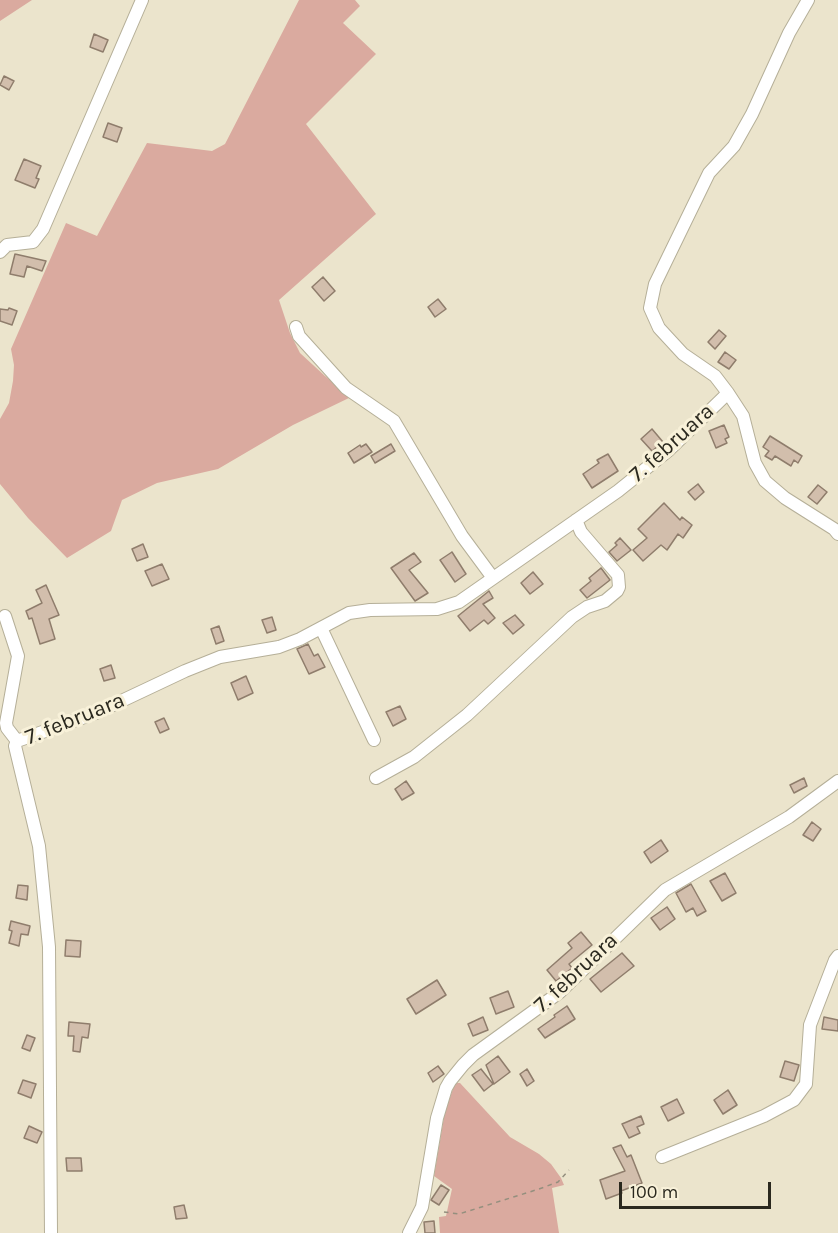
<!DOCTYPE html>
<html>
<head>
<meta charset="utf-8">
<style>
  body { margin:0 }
  #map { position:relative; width:838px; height:1233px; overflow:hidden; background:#ebe4cc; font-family:Karla,sans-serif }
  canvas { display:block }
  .scale { position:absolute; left:619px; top:1182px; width:152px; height:27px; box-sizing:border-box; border:3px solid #2a281e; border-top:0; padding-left:8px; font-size:18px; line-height:21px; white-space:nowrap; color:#2a281e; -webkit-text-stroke:4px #f8f1d9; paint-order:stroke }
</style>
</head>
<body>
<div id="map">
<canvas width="838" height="1233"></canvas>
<div class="scale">100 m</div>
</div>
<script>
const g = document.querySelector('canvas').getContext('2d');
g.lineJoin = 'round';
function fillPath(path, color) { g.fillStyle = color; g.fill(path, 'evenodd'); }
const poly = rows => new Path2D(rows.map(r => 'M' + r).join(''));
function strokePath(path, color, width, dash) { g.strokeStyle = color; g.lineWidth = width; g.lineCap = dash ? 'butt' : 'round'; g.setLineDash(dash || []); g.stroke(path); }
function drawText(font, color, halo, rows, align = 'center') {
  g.font = font + ' Karla,sans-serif'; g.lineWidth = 6; g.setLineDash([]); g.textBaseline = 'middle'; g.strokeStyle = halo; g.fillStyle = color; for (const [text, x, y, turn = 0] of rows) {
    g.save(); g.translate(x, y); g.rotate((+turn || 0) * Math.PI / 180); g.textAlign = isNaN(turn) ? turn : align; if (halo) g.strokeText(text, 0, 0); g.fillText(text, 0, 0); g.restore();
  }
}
const green = poly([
  [0,0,32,0,0,21],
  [299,0,355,0,360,6,343,23,376,54,306,124,376,214,279,300,290,333,300,353,325,376,351,397,293,425,218,469,157,483,122,500,111,531,67,558,28,518,0,484,0,419,9,403,13,381,14,365,11,349,66,223,97,236,147,143,212,151,225,144],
  [457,1083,460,1083,510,1137,539,1154,551,1164,561,1178,564,1185,552,1188,559,1233,440,1233,439,1217,446,1216,452,1189,434,1176,445,1111,454,1086]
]);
const building = poly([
  [94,34,108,40,103,52,90,47,94,34],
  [4,76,14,81,9,90,0,85,4,76],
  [108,123,122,128,117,142,103,137,108,123],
  [24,159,41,166,36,178,39,179,35,188,15,180,24,159],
  [15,254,46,261,42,271,27,266,24,277,10,274,15,254],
  [323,277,335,291,324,301,312,287,323,277],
  [438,299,446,309,435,317,428,307,438,299],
  [9,308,17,311,12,325,0,321,0,309,8,310,9,308],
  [719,330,726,336,715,349,708,342,719,330],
  [725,352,736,360,729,369,718,362,725,352],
  [724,425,729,437,725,439,727,443,716,448,709,431,724,425],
  [652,429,663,442,652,451,641,439,652,429],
  [770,436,802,456,798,463,794,460,791,466,775,456,772,460,765,456,769,451,763,447,770,436],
  [366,444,372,452,354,463,348,453,360,445,361,447,366,444],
  [391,444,395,451,375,463,371,456,391,444],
  [608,454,618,471,592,488,583,474,599,463,597,460,608,454],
  [698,484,704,492,695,500,688,492,698,484],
  [818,485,827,492,817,504,808,497,818,485],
  [664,503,680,520,682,517,692,525,683,538,678,534,667,550,661,545,643,561,633,550,647,538,638,529,664,503],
  [620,538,631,550,617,561,609,552,617,545,615,543,620,538],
  [143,544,148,557,137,561,132,549,143,544],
  [452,552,466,574,455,582,440,560,452,552],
  [414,553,421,562,409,570,428,593,415,601,391,568,414,553],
  [162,564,169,579,152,586,145,571,162,564],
  [601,568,610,580,587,598,580,590,591,581,589,578,601,568],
  [533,572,543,584,530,594,521,583,533,572],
  [46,585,59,615,49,619,55,639,40,644,32,618,29,619,26,611,42,603,36,590,46,585],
  [489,591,493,598,483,604,495,618,488,624,484,620,470,631,458,616,489,591],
  [515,615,524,625,513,634,503,623,515,615],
  [272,617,276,630,267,633,262,620,272,617],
  [219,626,224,641,216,644,211,629,219,626],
  [308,644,314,656,318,654,325,667,309,674,297,649,308,644],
  [111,665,115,678,104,681,100,669,111,665],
  [246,676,253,693,238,700,231,683,246,676],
  [400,706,406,719,393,726,386,712,400,706],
  [164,718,169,729,160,733,155,722,164,718],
  [804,778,807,786,794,793,790,785,804,778],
  [406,781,414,793,402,800,395,789,406,781],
  [812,822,821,829,813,841,803,835,812,822],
  [661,840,668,851,651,863,644,852,661,840],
  [725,873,736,893,722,901,710,881,725,873],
  [691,884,706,911,697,916,693,908,686,912,676,893,691,884],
  [18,885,28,886,27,900,16,898,18,885],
  [667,907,675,919,660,930,651,918,667,907],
  [11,921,30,926,28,935,21,934,19,946,9,943,12,931,9,930,11,921],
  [581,932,592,945,569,964,572,968,556,981,547,970,572,948,568,943,581,932],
  [66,940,81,941,80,957,65,956,66,940],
  [622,953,634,966,601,992,590,979,622,953],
  [437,980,446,995,416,1014,407,999,437,980],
  [508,991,514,1007,496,1014,490,998,508,991],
  [567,1006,575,1019,545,1038,538,1029,555,1017,554,1015,567,1006],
  [483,1017,488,1030,473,1036,468,1024,483,1017],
  [824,1017,838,1020,838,1031,822,1029,824,1017],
  [69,1022,90,1024,88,1038,82,1037,80,1052,73,1051,74,1036,68,1036,69,1022],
  [27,1035,35,1038,30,1051,22,1048,27,1035],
  [498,1056,510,1072,494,1084,486,1065,498,1056],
  [785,1061,799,1065,794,1081,780,1077,785,1061],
  [438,1066,444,1074,433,1082,428,1073,438,1066],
  [481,1069,493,1084,484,1091,472,1075,481,1069],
  [527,1069,534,1081,527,1086,520,1074,527,1069],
  [23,1080,36,1084,31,1098,18,1093,23,1080],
  [728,1090,737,1105,723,1114,714,1100,728,1090],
  [677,1099,684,1113,668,1121,661,1107,677,1099],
  [641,1116,644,1124,637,1127,640,1133,629,1138,622,1124,641,1116],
  [29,1126,42,1132,37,1143,24,1138,29,1126],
  [621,1145,627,1157,631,1155,642,1183,621,1191,622,1193,606,1199,600,1180,625,1171,613,1148,621,1145],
  [66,1158,81,1158,82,1171,67,1171,66,1158],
  [441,1185,449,1190,439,1205,431,1200,441,1185],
  [184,1205,187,1218,176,1219,174,1207,184,1205],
  [434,1221,435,1233,425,1233,424,1222,434,1221]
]);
const path = poly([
  [444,1212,459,1214,539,1189,558,1182,569,1170]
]);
const minor = poly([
  [0,252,7,245,33,242,43,229,142,0],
  [296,327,299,336,346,388,394,421,462,536,493,578],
  [728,393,715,376,683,354,659,328,650,308,655,284,709,173,734,146,752,114,789,33,808,0],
  [5,616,18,656,6,723,7,728,17,741],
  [321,628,374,740],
  [376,778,414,757,467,715,572,617,587,607,605,601,617,591,619,587,618,575,581,532,576,520],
  [662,1157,764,1116,794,1100,806,1084,810,1025,835,960,838,956],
  [51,1233,49,947,39,846,15,746,17,741,96,713,185,671,220,657,279,647,300,639,349,613,370,610,437,609,459,602,618,491,669,450,728,393,743,416,755,463,765,481,785,498,834,529,838,534],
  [409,1233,422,1207,437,1118,446,1088,450,1081,463,1065,473,1055,560,992,665,890,789,817,838,781]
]);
const streetNames = [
  ["7. februara",672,443,-42],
  ["7. februara",75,719,-22],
  ["7. februara",576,973,-43]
];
fillPath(green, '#daaa9f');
fillPath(building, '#d2beac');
strokePath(building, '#8f7d6c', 1.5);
strokePath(minor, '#b5af98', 14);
strokePath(path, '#948f7e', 1.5, [4.5, 4.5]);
strokePath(minor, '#fff', 12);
drawText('22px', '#2a281e', '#f8f1d9', streetNames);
</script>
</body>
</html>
